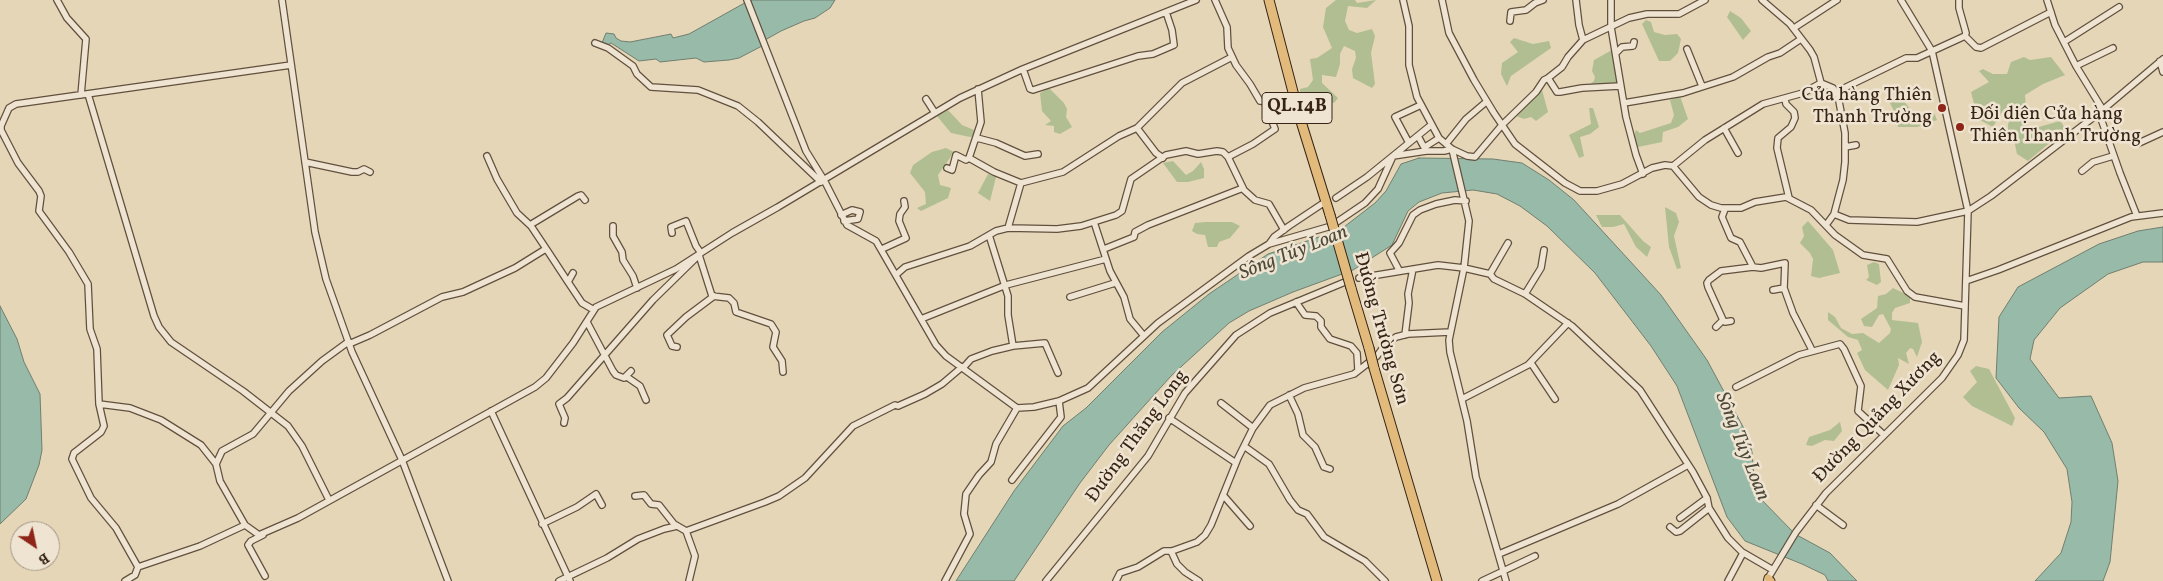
<!DOCTYPE html>
<html>
<head>
<meta charset="utf-8">
<style>
  body { margin:0 }
  #map { position:relative; width:2163px; height:581px; overflow:hidden; background:#e5d6b8; font-family:Vollkorn,serif }
  canvas { display:block }
  .north { position:absolute; left:10px; top:521px; width:50px; height:50px; box-sizing:border-box; background:#eee4d1; border:1px solid #a59786; border-radius:50%; rotate:146deg; font-size:14px; font-weight:700; line-height:20px; text-align:center; color:#372415 }
  .north::after { content:''; display:block; margin:auto; width:18px; height:22px; background:#8f2418; clip-path:polygon(50% 0,100% 100%,50% 72%,0 100%) }
</style>
</head>
<body>
<div id="map">
<canvas width="2163" height="581"></canvas>
<div class="north">B</div>
</div>
<script>
const g = document.querySelector('canvas').getContext('2d');
g.lineJoin = 'round';
function fillPath(path, color) { g.fillStyle = color; g.fill(path, 'evenodd'); }
const poly = rows => new Path2D(rows.map(r => 'M' + r).join(''));
function strokePath(path, color, width, dash) { g.strokeStyle = color; g.lineWidth = width; g.lineCap = dash ? 'butt' : 'round'; g.setLineDash(dash || []); g.stroke(path); }
function drawText(font, color, halo, rows, align = 'center') {
  g.font = font + ' Vollkorn,serif'; g.lineWidth = 5; g.setLineDash([]); g.textBaseline = 'middle'; g.strokeStyle = halo; g.fillStyle = color; for (const [text, x, y, turn = 0] of rows) {
    g.save(); g.translate(x, y); g.rotate((+turn || 0) * Math.PI / 180); g.textAlign = isNaN(turn) ? turn : align; if (halo) g.strokeText(text, 0, 0); g.fillText(text, 0, 0); g.restore();
  }
}
const green = poly([
  [1336,0,1355,0,1357,3,1376,0,1367,8,1348,6,1345,21,1349,30,1357,33,1372,29,1375,36,1371,53,1375,84,1372,88,1353,78,1352,69,1356,58,1355,51,1344,46,1340,54,1340,64,1336,77,1322,75,1322,83,1338,98,1334,103,1325,98,1309,108,1300,103,1300,89,1308,87,1313,80,1310,59,1317,58,1332,48,1323,27,1326,8],
  [1730,11,1741,18,1751,31,1743,40,1727,17],
  [1646,20,1651,22,1654,32,1665,35,1677,34,1681,39,1678,53,1670,61,1659,61,1642,24],
  [1514,38,1533,44,1549,41,1551,48,1511,76,1507,86,1501,74,1502,63,1518,52,1510,42],
  [1612,50,1618,70,1618,88,1591,89,1589,85,1594,81,1595,77,1592,71,1594,60],
  [2024,57,2030,60,2051,57,2065,75,2043,84,2025,95,2028,130,2060,121,2066,129,2028,161,2017,154,2013,135,2008,135,2008,124,2015,110,2012,108,2002,112,1993,127,1978,119,1971,92,1989,82,1979,71,1983,69,1993,74,2007,74,2011,62],
  [1049,88,1064,103,1067,109,1066,117,1072,127,1060,134,1054,132,1054,126,1045,125,1051,121,1042,111,1040,93],
  [1542,90,1548,112,1536,121,1531,117,1524,119,1516,116],
  [1680,96,1688,119,1678,127,1663,132,1662,142,1638,147,1633,139,1636,130,1640,133,1671,123,1674,115,1670,100],
  [1900,96,1914,114,1934,113,1937,120,1917,127,1898,127,1897,117,1888,99],
  [1589,108,1593,108,1599,127,1590,134,1580,137,1584,156,1579,158,1569,135,1591,124],
  [948,110,962,125,974,130,975,136,970,137,951,133,937,116],
  [946,148,954,152,938,175,940,185,951,188,948,198,921,211,917,208,926,204,925,192,910,173,913,165,932,152],
  [1173,161,1186,175,1193,171,1201,162,1204,169,1204,178,1188,182,1177,182,1163,163],
  [988,174,996,177,990,201,978,193],
  [1665,207,1676,213,1679,222,1674,236,1681,268,1677,269,1669,247],
  [1596,215,1620,215,1643,241,1651,247,1647,257,1636,247,1624,224,1613,227,1602,227],
  [1808,221,1833,250,1840,273,1819,278,1811,276,1813,259,1810,253,1800,243,1804,236,1802,227],
  [1206,222,1232,222,1240,226,1230,238,1219,242,1217,247,1208,247,1205,235,1197,234,1192,231,1195,223],
  [1874,262,1879,264,1881,282,1877,285,1866,280,1869,277,1867,265],
  [1893,288,1910,296,1910,303,1895,308,1892,313,1892,320,1918,323,1922,342,1917,357,1913,349,1910,348,1906,353,1909,364,1898,358,1899,365,1888,390,1865,370,1857,353,1862,350,1858,340,1848,337,1828,320,1828,312,1835,317,1841,328,1852,334,1863,333,1879,343,1890,333,1891,329,1883,314,1879,315,1872,327,1864,326,1861,319,1877,308,1878,296,1886,294],
  [1976,366,1989,369,2015,418,2012,426,1972,406,1963,397,1977,382,1970,371],
  [1840,422,1842,431,1834,441,1825,440,1812,446,1806,445,1809,437,1830,430]
]);
const water = poly([
  [750,0,835,0,830,8,815,18,804,21,781,31,765,40,762,46,739,58,729,60,704,62,696,58,660,62,656,59,639,61,611,43,608,45,602,43,606,33,614,34,616,38,621,41,630,42,671,34,673,38,689,34,750,0],
  [1419,158,1493,159,1522,163,1549,180,1574,200,1661,295,1707,360,1748,436,1752,452,1755,493,1795,534,1830,553,1857,581,1828,581,1825,575,1802,564,1745,541,1727,517,1677,386,1651,346,1595,273,1547,226,1520,206,1497,194,1473,190,1442,193,1419,202,1408,211,1392,245,1353,270,1293,292,1249,311,1229,323,1171,376,1109,445,1080,483,1014,581,956,581,1014,491,1063,426,1086,408,1162,332,1209,294,1268,254,1340,230,1375,203,1386,191,1401,164,1419,158],
  [2163,227,2163,262,2143,262,2108,274,2060,308,2034,340,2030,359,2059,398,2091,396,2112,443,2118,481,2110,562,2103,581,2035,581,2061,553,2071,522,2072,502,2067,469,2044,432,2019,408,1996,378,1999,317,2018,287,2099,244,2138,231,2163,227],
  [0,306,17,339,24,362,40,394,42,450,39,465,26,499,0,524,0,306]
]);
const minor = poly([
  [57,0,67,18,86,39,81,95],
  [282,0,315,232,326,279,352,352,402,460,448,581],
  [747,0,806,151,824,180,847,225,876,241,936,345,946,356,1017,408,1034,407,1059,401,1088,388,1158,323,1249,256,1269,244,1274,237,1289,226,1325,202],
  [1215,0,1227,27,1228,48,1236,65,1250,84,1260,101,1272,102,1277,111],
  [1403,0,1409,26,1409,65,1417,97,1439,138,1452,149,1467,156,1475,157,1502,125,1536,92,1544,80,1548,78,1557,92,1560,92,1582,88,1620,86],
  [1442,0,1449,33,1474,80,1494,113,1515,144,1565,183,1580,191,1597,191,1622,184,1652,168,1665,165,1673,166,1699,197,1711,205,1721,208,1741,208,1755,202,1786,197,1811,210,1835,235,1863,255,1887,259,1907,291,1915,297,1965,306],
  [1576,0,1579,25,1583,40,1629,18,1647,14,1679,14,1705,0],
  [1611,0,1611,27,1626,117,1636,155,1643,174],
  [1762,0,1790,24,1810,50,1814,57,1821,83],
  [2047,0,2055,25,2076,66],
  [1510,21,1511,12,1526,10,1535,3,1543,0],
  [1794,28,1837,0],
  [1965,36,1976,47,1981,48,2051,12],
  [2064,42,2119,7],
  [595,43,608,48,633,66,637,74,651,87,698,90,738,106,758,122,821,182],
  [1687,49,1702,86],
  [1616,53,1622,47,1633,46,1634,42],
  [2160,61,2163,72],
  [1023,69,1030,89,1033,90,1138,56,1153,54,1174,45,1172,30,1166,12],
  [1548,78,1562,67,1568,57,1583,40],
  [1821,83,1833,88,1838,96,1845,133,1845,162,1843,180,1834,214,1826,225],
  [1836,92,1906,58,1917,58,1965,36,1966,33,1959,8,1959,0],
  [88,94,154,316,159,327,171,342,243,391,288,426,302,446,329,500],
  [926,99,935,113],
  [1785,99,1786,104,1794,112,1795,118,1791,127,1778,138,1777,148,1789,198],
  [1624,103,1683,93,1733,77,1768,57,1780,53,1801,39],
  [2103,110,2076,66,2113,48],
  [2099,113,2120,173,2137,216],
  [1137,128,1156,153,1163,158],
  [1724,128,1738,153],
  [1418,136,1426,151],
  [977,138,996,143,1025,156,1038,154],
  [1409,143,1395,117,1421,105],
  [2139,143,2163,132],
  [1446,144,1466,119,1486,102],
  [1425,147,1439,138],
  [1845,147,1856,145],
  [487,156,497,179,517,213,531,226,547,250],
  [1228,157,1244,190,1255,200,1269,204,1284,230],
  [969,158,981,122,978,89],
  [305,162,352,172,358,172,364,169,370,172],
  [1673,166,1705,140,1763,104,1803,93,1821,83],
  [947,168,952,170,956,155,966,160,969,158,994,172,1021,183,1008,228],
  [2082,171,2093,162,2113,156],
  [1021,183,1063,172,1119,136,1137,128,1182,83,1232,57],
  [1336,198,1367,177,1431,125],
  [1725,209,1722,217,1731,238,1740,242,1753,267],
  [1968,211,1991,196,2099,113,2163,59],
  [1834,214,1849,220,1917,222,1968,211],
  [841,215,852,210,860,212,858,219,844,221],
  [1094,222,1110,271,1124,297,1130,319,1144,336],
  [1337,222,1365,203,1378,189,1393,156,1426,151,1444,151,1452,149,1469,221,1464,268,1449,340,1450,352,1467,421,1476,477,1506,581],
  [530,225,578,196,581,195,585,200],
  [613,226,613,236,622,252,623,260,633,276,637,288],
  [672,233,671,227,686,221,696,246,701,253],
  [989,235,1008,296,1008,315,1013,346],
  [1269,244,1328,227],
  [882,249,906,238,899,221,900,214,905,207,904,201],
  [1104,249,1134,237,1135,232,1148,225,1243,188],
  [1399,270,1390,253,1399,243,1413,215,1420,210,1436,204,1455,200,1466,201],
  [573,273,568,282,582,303,594,310],
  [897,274,905,267,970,246,996,231,1008,228,1057,229,1081,226,1116,215,1122,211,1131,179,1166,155,1186,151,1198,154,1217,151,1223,152,1228,157,1253,144,1275,129,1265,103],
  [1490,274,1508,243],
  [1359,278,1438,265,1464,268,1490,274,1494,279,1525,294,1572,326,1640,390,1693,472,1707,498,1709,508,1728,538,1742,552,1773,570],
  [1966,281,1998,270,2131,217,2163,213],
  [1773,290,1784,288],
  [1525,294,1541,268,1544,250],
  [1070,297,1115,283],
  [1296,302,1305,315,1316,316,1321,321,1321,327,1330,339,1351,346,1357,353,1358,370],
  [921,319,1006,285,1106,259],
  [1731,321,1725,322,1723,320,1708,287,1707,283,1709,280,1721,271,1753,267,1761,268,1785,263,1784,288,1793,313,1812,350],
  [587,322,613,371,616,375,624,378,631,371],
  [1716,327,1723,320],
  [1405,335,1409,303,1408,294,1413,269],
  [348,342,322,361,289,391,253,434,222,451,216,464,220,481,245,525,259,535,298,518,535,387,546,378,573,343,596,307,676,269,732,233,778,207,960,98,1023,69,1196,0],
  [349,344,370,335,442,297,463,292,515,268,544,250,547,250,568,282],
  [677,347,672,346,667,335,686,317,714,296],
  [1531,363,1555,399],
  [963,368,971,359,992,351,1013,346,1045,343,1058,373],
  [627,377,640,386,646,400],
  [1736,387,1799,355,1840,344,1844,349,1861,386,1858,411,1884,435],
  [1289,395,1298,414,1303,435,1315,447,1324,467,1330,469],
  [1462,399,1528,365,1568,323],
  [1221,403,1253,428],
  [99,404,130,408,161,420,201,445,216,464],
  [491,411,570,581],
  [1169,418,1236,463],
  [564,423,565,418,559,404,567,398,653,300,699,255,712,296,729,298,734,303,736,312,771,324,776,332,773,347,782,361,783,372],
  [1244,446,1269,464,1290,500,1298,510,1307,514,1324,537,1365,561,1385,581],
  [1012,480,1061,417,1059,401],
  [1223,495,1250,526],
  [635,496,644,495,651,504,659,505,674,524,686,531,765,502,779,496,805,478,853,426,895,405,898,406,925,394,942,384,962,367],
  [1816,505,1843,525],
  [1680,518,1707,498],
  [542,524,577,507,596,494,602,505],
  [1670,527,1676,532,1680,531,1709,508],
  [686,531,695,556,689,581],
  [263,535,251,541,248,545,265,576],
  [1171,551,1177,564,1185,572,1199,581],
  [1499,554,1618,504,1688,465],
  [138,567,200,546,245,525],
  [1767,580,1796,532,1826,493,1942,378,1958,355,1964,340,1968,211,1932,51,1901,0],
  [125,581,135,575,138,567,116,528,91,498,72,459,74,453,101,432,104,426,99,404,97,349,90,329,88,284,69,252,39,211,41,196,39,191,18,163,1,130,1,126,9,108,16,104,291,65],
  [559,581,607,558,638,539,664,529,677,526],
  [945,581,970,534,964,514,966,494,979,475,991,462,996,444,1017,408],
  [1046,581,1148,456,1185,393,1236,335,1270,313,1345,282],
  [1116,581,1120,573,1138,567,1164,551,1172,551,1197,542,1205,535,1211,525,1238,458,1253,428,1270,405,1304,388,1354,374,1377,356,1384,346,1396,337,1408,334,1450,332],
  [1482,581,1535,556],
  [1728,581,1743,553]
]);
const major = poly([
  [1768,578,1771,581]
]);
const highway = poly([
  [1269,0,1299,115,1330,215],
  [1351,288,1369,348],
  [1374,368,1437,581]
]);
const highwayBridge = poly([
  [1330,215,1351,288],
  [1369,348,1374,368]
]);
const markers = [
  [1942,108,5,"#8f2418"],
  [1960,127,5,"#8f2418"]
];
const shields = [
  [1297,108,70]
];
const shieldNames = [
  ["QL.14B",1297,108]
];
const poiNames = [
  ["Cửa hàng Thiên",1932,97],
  ["Thanh Trường",1932,119],
  ["Đối diện Cửa hàng",1970,116,"left"],
  ["Thiên Thanh Trường",1970,138,"left"]
];
const streetNames = [
  ["Đường Trường Sơn",1380,329,74],
  ["Đường Quảng Xương",1878,418,-46],
  ["Đường Thăng Long",1138,437,-54]
];
const waterNames = [
  ["Sông Túy Loan",1294,254,-22],
  ["Sông Túy Loan",1741,447,68]
];
fillPath(green, '#b1be92');
fillPath(water, '#97baa9');
strokePath(water, '#717e6e', 1);
strokePath(minor, '#62503e', 8);
strokePath(major, '#372415', 9);
strokePath(highway, '#372415', 11);
strokePath(minor, '#eee4d1', 5.5);
strokePath(major, '#e2bb7c', 7);
strokePath(highway, '#e2bb7c', 9);
strokePath(highwayBridge, '#372415', 11, []);
strokePath(highwayBridge, '#e2bb7c', 9);
for (const [x, y, r, color] of markers) { const dot = new Path2D(); dot.arc(x, y, r, 0, 2 * Math.PI); g.fillStyle = color; g.fill(dot); strokePath(dot, '#eee4d1', 2); }
for (const [x, y, w] of shields) { const box = new Path2D(); box.roundRect(x - w / 2, y - 15.5, w, 31, 4); g.fillStyle = '#eee4d1'; g.fill(box); strokePath(box, '#372415', 1); }
drawText('bold 18px', '#372415', null, shieldNames);
drawText('19px', '#372415', '#eee4d1', poiNames, 'right');
drawText('19px', '#372415', '#eee4d1', streetNames);
drawText('italic 20px', '#4f4a3a', '#eee4d1', waterNames);
</script>
</body>
</html>
